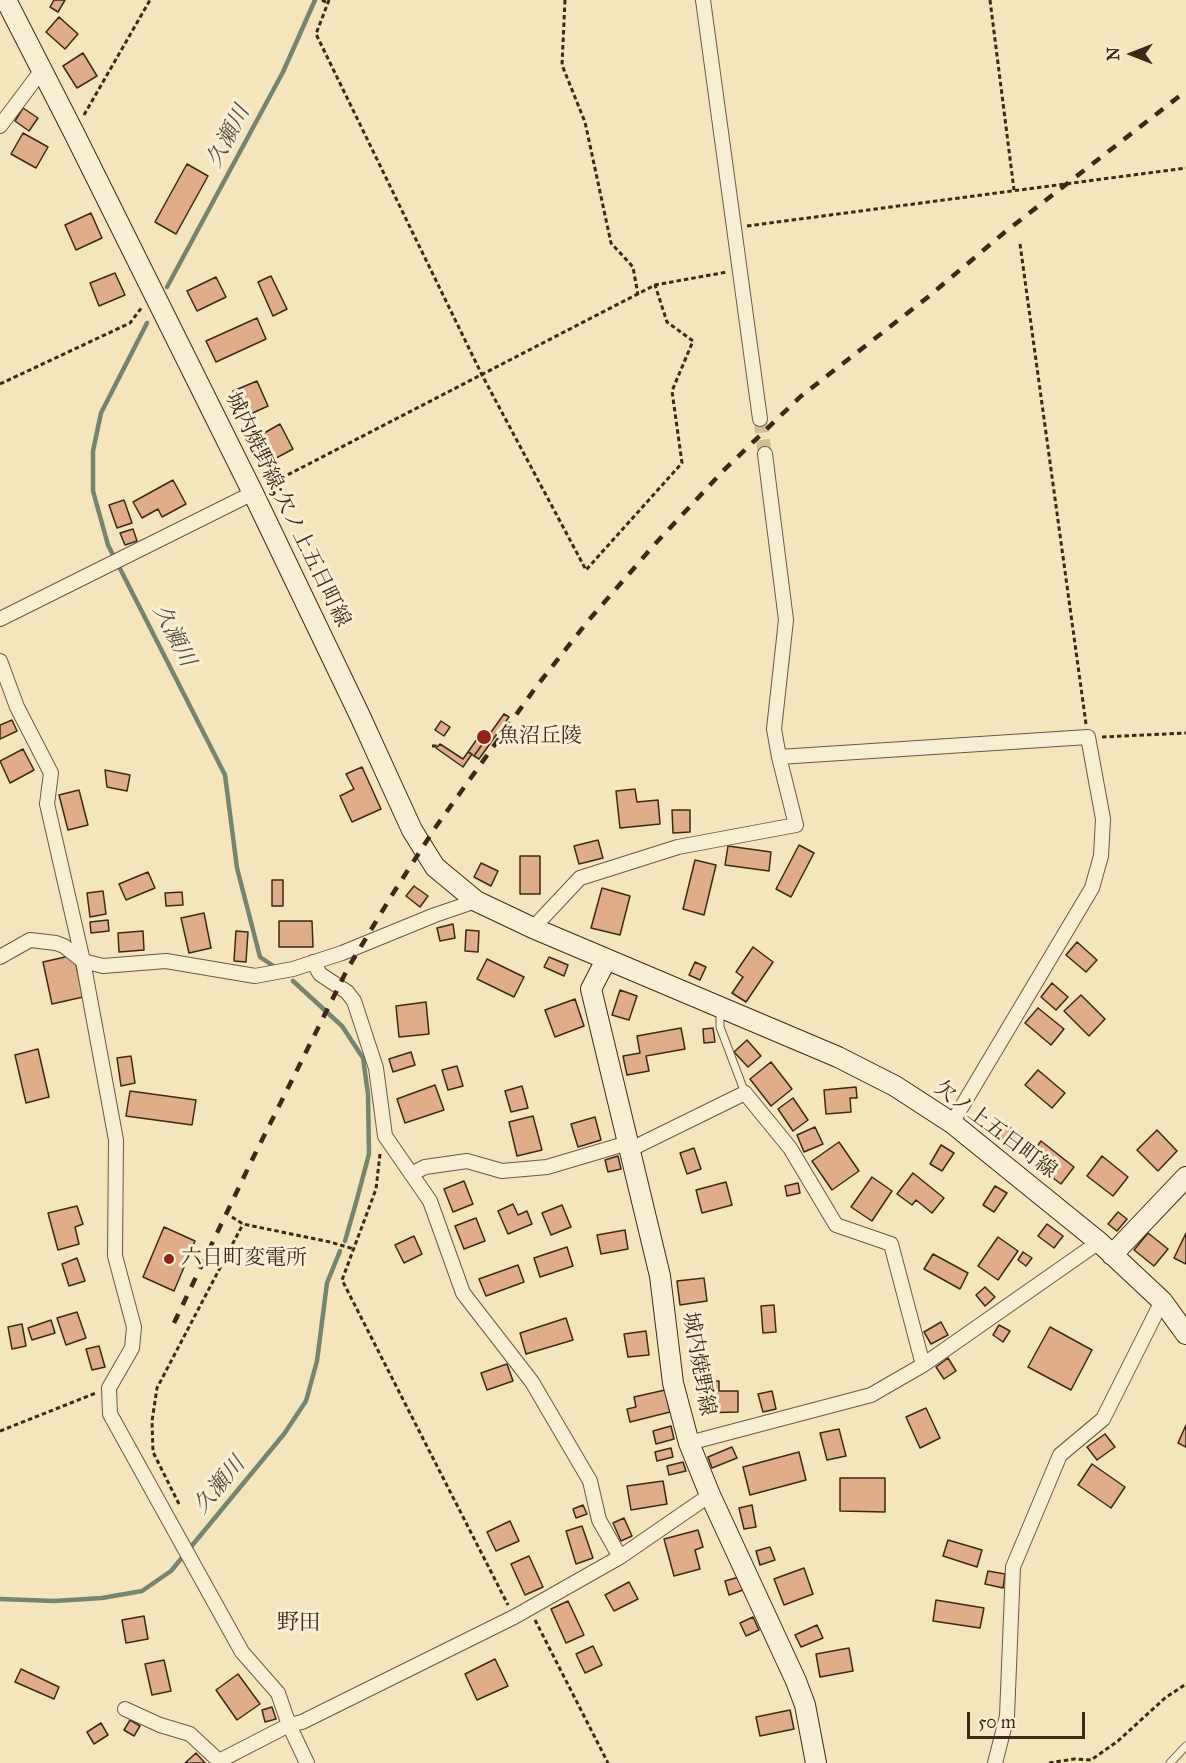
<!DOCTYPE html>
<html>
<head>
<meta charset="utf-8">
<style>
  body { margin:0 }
  #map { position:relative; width:1186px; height:1763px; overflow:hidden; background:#f5e5bc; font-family:"IM FELL Great Primer",serif }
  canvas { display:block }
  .north { position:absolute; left:1102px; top:24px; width:60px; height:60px; -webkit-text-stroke:4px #f8eed3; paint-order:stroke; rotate:270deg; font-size:16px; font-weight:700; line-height:24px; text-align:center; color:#3d2916 }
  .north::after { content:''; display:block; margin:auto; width:21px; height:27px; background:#3d2916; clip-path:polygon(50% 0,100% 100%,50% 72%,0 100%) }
  .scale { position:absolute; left:967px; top:1712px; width:118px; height:27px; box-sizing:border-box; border:3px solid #3d2916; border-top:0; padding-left:8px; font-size:18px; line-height:21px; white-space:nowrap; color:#3d2916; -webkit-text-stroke:4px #f8eed3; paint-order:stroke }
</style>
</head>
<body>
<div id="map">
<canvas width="1186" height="1763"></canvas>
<div class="north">N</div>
<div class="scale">50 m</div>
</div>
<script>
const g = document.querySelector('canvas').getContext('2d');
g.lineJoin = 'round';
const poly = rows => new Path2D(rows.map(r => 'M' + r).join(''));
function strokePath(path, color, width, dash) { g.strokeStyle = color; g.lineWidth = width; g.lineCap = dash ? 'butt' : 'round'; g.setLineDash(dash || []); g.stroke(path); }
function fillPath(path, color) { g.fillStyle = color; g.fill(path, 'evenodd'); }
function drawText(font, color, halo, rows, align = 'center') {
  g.font = font + ' "IM FELL Great Primer","Noto Serif JP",serif'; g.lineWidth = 6; g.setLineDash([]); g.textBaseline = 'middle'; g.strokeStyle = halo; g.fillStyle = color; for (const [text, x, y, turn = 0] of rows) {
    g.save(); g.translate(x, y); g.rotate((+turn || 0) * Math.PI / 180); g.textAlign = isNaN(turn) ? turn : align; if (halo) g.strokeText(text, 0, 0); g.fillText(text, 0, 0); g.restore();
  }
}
const stream = poly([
  [167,287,283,72,315,0],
  [147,323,101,413,93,451,93,491,108,545,225,775,237,868,260,957,272,965],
  [293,981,342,1026,363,1058,368,1094,369,1154,357,1199,345,1241],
  [0,1599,54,1601,102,1598,142,1591,171,1571,284,1434,306,1401,317,1361,327,1283,340,1251]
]);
const building = poly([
  [54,0,65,0,58,12,50,7,54,0],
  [59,17,78,34,65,49,46,32,59,17],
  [83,53,97,76,77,88,63,66,83,53],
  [23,108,38,118,29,131,15,121,23,108],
  [23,133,48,147,36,168,11,154,23,133],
  [187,164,208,176,176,234,155,222,187,164],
  [91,213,102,238,76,250,65,225,91,213],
  [115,273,125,295,99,306,90,283,115,273],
  [271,276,287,309,273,316,258,282,271,276],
  [216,277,226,297,197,311,187,291,216,277],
  [257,318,266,339,216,362,206,341,257,318],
  [257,381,268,406,244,417,233,391,257,381],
  [280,424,293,449,265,464,252,440,280,424],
  [173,480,186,504,162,517,158,509,142,518,133,502,173,480],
  [124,500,132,523,117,528,109,505,124,500],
  [133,529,137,541,125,545,120,533,133,529],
  [504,714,509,717,479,759,474,756,504,714],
  [12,720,17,731,0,739,0,725,12,720],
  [441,721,450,727,444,736,435,730,441,721],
  [484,729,490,733,474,756,468,752,484,729],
  [440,744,463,759,468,752,472,754,463,767,436,748,440,744],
  [23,749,34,770,10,783,0,761,23,749],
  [362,767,381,809,352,822,340,796,354,789,346,774,362,767],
  [105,770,130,775,127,791,107,787,105,770],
  [635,789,637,802,658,800,660,824,620,828,616,791,635,789],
  [79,790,88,825,68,830,59,795,79,790],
  [672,810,690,810,690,832,673,833,672,810],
  [598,840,603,858,579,864,574,846,598,840],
  [799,845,814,853,791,897,776,889,799,845],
  [728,846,771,852,769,871,725,865,728,846],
  [520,856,540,856,540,894,520,894,520,856],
  [695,860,716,865,704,915,683,909,695,860],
  [481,863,498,871,491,886,474,877,481,863],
  [148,872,155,888,126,900,119,884,148,872],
  [272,880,283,880,283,906,272,906,272,880],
  [414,886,428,896,420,907,406,896,414,886],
  [602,888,630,896,620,935,591,928,602,888],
  [103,891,106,914,90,917,87,893,103,891],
  [182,892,183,905,166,906,165,893,182,892],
  [204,913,211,948,189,953,181,918,204,913],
  [108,920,109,931,91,933,90,922,108,920],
  [279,921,312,921,313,947,279,947,279,921],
  [453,924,455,938,440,941,437,928,453,924],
  [466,930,479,931,478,952,465,951,466,930],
  [143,931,144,950,119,952,118,933,143,931],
  [236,931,248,932,246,962,234,961,236,931],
  [1077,942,1097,960,1086,972,1066,955,1077,942],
  [753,947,773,962,746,1002,732,993,743,977,736,972,753,947],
  [74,955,83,997,52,1004,43,962,74,955],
  [549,957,568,965,564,976,544,967,549,957],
  [487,959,524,977,514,997,477,979,487,959],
  [695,962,706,967,700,980,689,975,695,962],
  [1052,983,1068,997,1056,1010,1041,997,1052,983],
  [620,990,637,996,629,1020,612,1015,620,990],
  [1081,995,1105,1019,1089,1036,1064,1011,1081,995],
  [575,999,584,1026,555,1037,545,1010,575,999],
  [426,1002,429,1034,399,1037,396,1006,426,1002],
  [1038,1008,1064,1029,1051,1045,1025,1023,1038,1008],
  [681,1028,685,1049,646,1056,649,1071,627,1075,623,1056,640,1053,637,1036,681,1028],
  [713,1028,715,1042,704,1043,703,1029,713,1028],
  [747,1040,761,1056,748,1067,734,1052,747,1040],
  [38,1049,49,1097,26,1103,15,1055,38,1049],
  [411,1052,415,1065,393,1072,389,1059,411,1052],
  [131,1056,135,1083,121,1086,117,1058,131,1056],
  [771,1062,792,1089,771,1106,750,1079,771,1062],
  [457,1066,463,1086,448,1090,442,1070,457,1066],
  [1038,1070,1065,1093,1052,1108,1025,1085,1038,1070],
  [435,1085,444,1110,405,1123,397,1099,435,1085],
  [522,1086,528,1108,511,1112,505,1091,522,1086],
  [856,1087,857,1098,850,1098,851,1112,826,1114,824,1090,856,1087],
  [130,1091,196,1100,192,1125,126,1116,130,1091],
  [793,1098,808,1120,793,1131,778,1109,793,1098],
  [533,1116,542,1150,517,1156,509,1122,533,1116],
  [595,1117,601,1140,578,1147,571,1124,595,1117],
  [998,1120,1024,1136,1016,1149,990,1134,998,1120],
  [815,1127,823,1144,804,1152,797,1135,815,1127],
  [1157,1130,1177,1151,1158,1171,1137,1150,1157,1130],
  [1041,1141,1074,1167,1061,1184,1028,1159,1041,1141],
  [839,1142,859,1171,832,1190,812,1161,839,1142],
  [941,1145,954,1153,942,1171,930,1164,941,1145],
  [694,1148,701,1169,687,1174,680,1153,694,1148],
  [618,1156,621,1169,608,1172,605,1160,618,1156],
  [1102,1156,1128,1177,1113,1196,1087,1176,1102,1156],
  [913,1173,944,1198,932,1213,916,1200,912,1205,897,1194,913,1173],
  [872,1177,892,1191,872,1221,851,1207,872,1177],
  [464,1181,473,1204,453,1212,444,1189,464,1181],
  [726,1182,732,1205,702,1213,696,1190,726,1182],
  [798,1183,800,1193,787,1196,785,1186,798,1183],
  [995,1186,1007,1193,994,1212,983,1205,995,1186],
  [513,1204,518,1215,527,1211,532,1224,508,1234,498,1211,513,1204],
  [562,1205,571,1227,551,1235,542,1213,562,1205],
  [77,1206,83,1224,75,1227,79,1244,58,1250,48,1213,77,1206],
  [1118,1212,1127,1219,1117,1231,1108,1224,1118,1212],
  [476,1218,485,1241,464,1249,455,1226,476,1218],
  [1047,1224,1063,1236,1054,1248,1038,1236,1047,1224],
  [164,1227,195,1241,174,1291,143,1277,164,1227],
  [625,1230,628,1249,601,1254,597,1235,625,1230],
  [1148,1233,1168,1249,1154,1266,1134,1250,1148,1233],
  [1186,1233,1186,1264,1174,1258,1186,1233],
  [414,1236,422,1254,404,1263,395,1245,414,1236],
  [998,1237,1018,1251,998,1280,978,1266,998,1237],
  [567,1247,573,1266,540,1277,534,1258,567,1247],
  [1023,1252,1032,1258,1026,1266,1018,1260,1023,1252],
  [933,1254,968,1273,960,1289,924,1269,933,1254],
  [77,1258,85,1281,69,1286,62,1264,77,1258],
  [518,1265,524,1282,486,1296,479,1279,518,1265],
  [704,1278,707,1301,680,1305,677,1281,704,1278],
  [985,1287,995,1297,985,1306,976,1295,985,1287],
  [774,1305,776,1332,763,1333,761,1306,774,1305],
  [77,1312,86,1338,66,1345,57,1318,77,1312],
  [566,1318,573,1340,526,1354,520,1333,566,1318],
  [51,1320,55,1333,32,1340,28,1328,51,1320],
  [941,1322,948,1335,931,1344,924,1332,941,1322],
  [22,1324,26,1346,12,1349,8,1327,22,1324],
  [999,1325,1010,1331,1003,1342,993,1335,999,1325],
  [1050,1327,1092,1350,1071,1390,1028,1367,1050,1327],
  [646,1331,649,1355,628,1357,624,1334,646,1331],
  [99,1346,105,1367,92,1370,86,1349,99,1346],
  [948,1358,956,1371,944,1379,936,1367,948,1358],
  [507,1364,513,1381,487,1390,481,1373,507,1364],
  [699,1381,719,1381,719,1391,738,1391,738,1412,700,1413,699,1381],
  [665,1390,670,1412,630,1422,627,1409,636,1407,634,1397,665,1390],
  [772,1391,776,1409,763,1412,758,1394,772,1391],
  [926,1408,940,1438,920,1448,906,1417,926,1408],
  [1186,1425,1186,1447,1178,1443,1186,1425],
  [671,1426,674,1439,656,1444,653,1431,671,1426],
  [839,1429,846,1456,827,1460,820,1433,839,1429],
  [1105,1434,1115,1447,1097,1460,1087,1447,1105,1434],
  [732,1447,737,1458,712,1468,708,1457,732,1447],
  [671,1448,673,1457,657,1461,655,1452,671,1448],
  [799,1452,806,1480,750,1495,743,1467,799,1452],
  [683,1462,686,1471,669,1475,667,1466,683,1462],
  [1092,1464,1125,1487,1111,1508,1078,1485,1092,1464],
  [840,1478,885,1478,885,1512,840,1511,840,1478],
  [663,1481,667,1504,631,1510,627,1486,663,1481],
  [583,1505,587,1514,576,1518,573,1509,583,1505],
  [752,1505,756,1527,744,1529,739,1508,752,1505],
  [624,1518,632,1536,621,1541,613,1523,624,1518],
  [510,1521,519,1541,496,1551,487,1532,510,1521],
  [582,1526,593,1558,576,1564,566,1531,582,1526],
  [698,1530,703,1547,695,1550,700,1569,674,1576,664,1539,698,1530],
  [948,1540,982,1550,977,1567,943,1556,948,1540],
  [770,1547,775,1560,760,1565,756,1551,770,1547],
  [529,1556,543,1587,525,1595,511,1564,529,1556],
  [804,1568,813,1594,784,1605,774,1579,804,1568],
  [988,1571,1005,1574,1003,1588,985,1584,988,1571],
  [739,1577,743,1590,729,1595,725,1581,739,1577],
  [629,1582,638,1599,614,1611,605,1595,629,1582],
  [936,1600,984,1608,980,1628,933,1621,936,1600],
  [568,1601,584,1635,566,1643,551,1609,568,1601],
  [144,1616,148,1639,126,1643,122,1620,144,1616],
  [753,1617,759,1630,746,1636,740,1623,753,1617],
  [817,1625,823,1638,801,1647,795,1635,817,1625],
  [593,1646,602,1665,585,1673,576,1654,593,1646],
  [849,1648,853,1671,820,1677,816,1654,849,1648],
  [495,1659,508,1686,477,1700,465,1674,495,1659],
  [164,1660,171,1691,152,1695,145,1664,164,1660],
  [21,1669,59,1687,54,1699,15,1682,21,1669],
  [238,1674,260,1704,237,1720,216,1690,238,1674],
  [272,1707,276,1719,265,1722,262,1710,272,1707],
  [790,1710,794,1729,760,1736,756,1717,790,1710],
  [130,1720,140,1726,134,1736,124,1730,130,1720],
  [101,1723,108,1735,94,1744,87,1732,101,1723],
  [196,1753,205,1763,185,1763,196,1753]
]);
const streetTunnel = poly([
  [760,419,765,454]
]);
const path = poly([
  [322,0,327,3],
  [329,0,316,34,482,375,586,570,682,463,672,391,693,341,667,322,655,285],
  [565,0,562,65,585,122,611,243,633,267,638,295],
  [990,0,1014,190],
  [84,115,150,0],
  [747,226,1186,168],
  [1020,244,1086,724],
  [0,384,130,323,142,307],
  [268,485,655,285,727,272],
  [1102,737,1186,733],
  [432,746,438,746],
  [380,1154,376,1189,342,1280,508,1605],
  [232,1217,243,1224,330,1242,354,1249],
  [0,1431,96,1393],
  [179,1504,153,1452,152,1421,157,1388,243,1224],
  [535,1620,608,1763],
  [1049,1763,1074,1759,1091,1760,1118,1741,1165,1698,1186,1684]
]);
const lane = poly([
  [720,1010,720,1027,745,1093],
  [1170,1763,1186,1746]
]);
const street = poly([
  [703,0,760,419],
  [0,126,42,70],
  [0,619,253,493],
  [0,661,17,707,51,773,47,804,83,961,116,1140,115,1256,134,1327,132,1348,109,1388,110,1414,242,1652,278,1693,289,1725,307,1763],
  [779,757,1088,737,1103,819,1101,856,1092,888,952,1123],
  [533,928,580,878,678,847,796,825,779,757,774,729,786,620,765,454],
  [0,957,30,940,56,943,64,946,83,961,103,966,166,961,255,976,293,969,342,953,435,915,476,901],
  [313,962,320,974,347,992,354,1001,376,1068,385,1136,430,1201,463,1293,532,1382,590,1481,599,1520,620,1557],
  [629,1150,745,1093,790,1148,836,1225,891,1244,923,1365],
  [411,1174,425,1167,467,1161,502,1171,547,1167,628,1143],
  [689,1443,871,1395,923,1365,1099,1242],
  [125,1709,160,1725,190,1734,219,1761,289,1725,302,1722,514,1617,620,1557,710,1495],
  [995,1763,1007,1716,1013,1567,1060,1455,1103,1419,1162,1301]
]);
const secondary = poly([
  [6,0,74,133,253,493,360,716,412,830,435,867,476,901,533,928,838,1057,895,1086,952,1123,1099,1242,1162,1301,1186,1334],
  [606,960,591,989,660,1276,673,1383,689,1443,710,1495,796,1681,805,1705,816,1763],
  [1112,1255,1186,1177]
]);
const rail = poly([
  [174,1323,251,1162,348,968,392,895,435,828,536,687,588,621,655,544,723,471,800,397,928,297,1005,232,1186,91]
]);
const markers = [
  [484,737,8,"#8f2418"],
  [169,1259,6,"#8f2418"]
];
const streetNames = [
  ["城内焼野線;欠ノ上五日町線",287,510,64],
  ["欠ノ上五日町線",995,1130,37],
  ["城内焼野線",698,1364,80]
];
const poiNames = [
  ["魚沼丘陵",498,737],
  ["六日町変電所",181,1259]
];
const waterNames = [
  ["久瀬川",229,137,-62],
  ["久瀬川",173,636,63],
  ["久瀬川",220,1486,-50]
];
const neighbourhoodNames = [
  ["野田",299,1624]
];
strokePath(stream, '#77846f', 4.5);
fillPath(building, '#dfad89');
strokePath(building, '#3d2916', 1.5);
strokePath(streetTunnel, '#d0bf9b', 14, [14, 7]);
strokePath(lane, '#6b5840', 9);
strokePath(street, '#6b5840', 16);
strokePath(secondary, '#3d2916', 22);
strokePath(path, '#3d2916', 3, [4.5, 3]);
strokePath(lane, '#f8eed3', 7);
strokePath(street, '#f8eed3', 14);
strokePath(secondary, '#f8eed3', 20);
strokePath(rail, '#3d2916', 4.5, [10, 10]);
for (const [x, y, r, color] of markers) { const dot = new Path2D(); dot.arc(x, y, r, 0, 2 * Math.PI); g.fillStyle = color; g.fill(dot); strokePath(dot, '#f8eed3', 2); }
drawText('21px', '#3d2916', '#f8eed3', streetNames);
drawText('21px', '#3d2916', '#f8eed3', poiNames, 'left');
drawText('italic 22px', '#554f3b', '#f8eed3', waterNames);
drawText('22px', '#3d2916', '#f8eed3', neighbourhoodNames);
</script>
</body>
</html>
